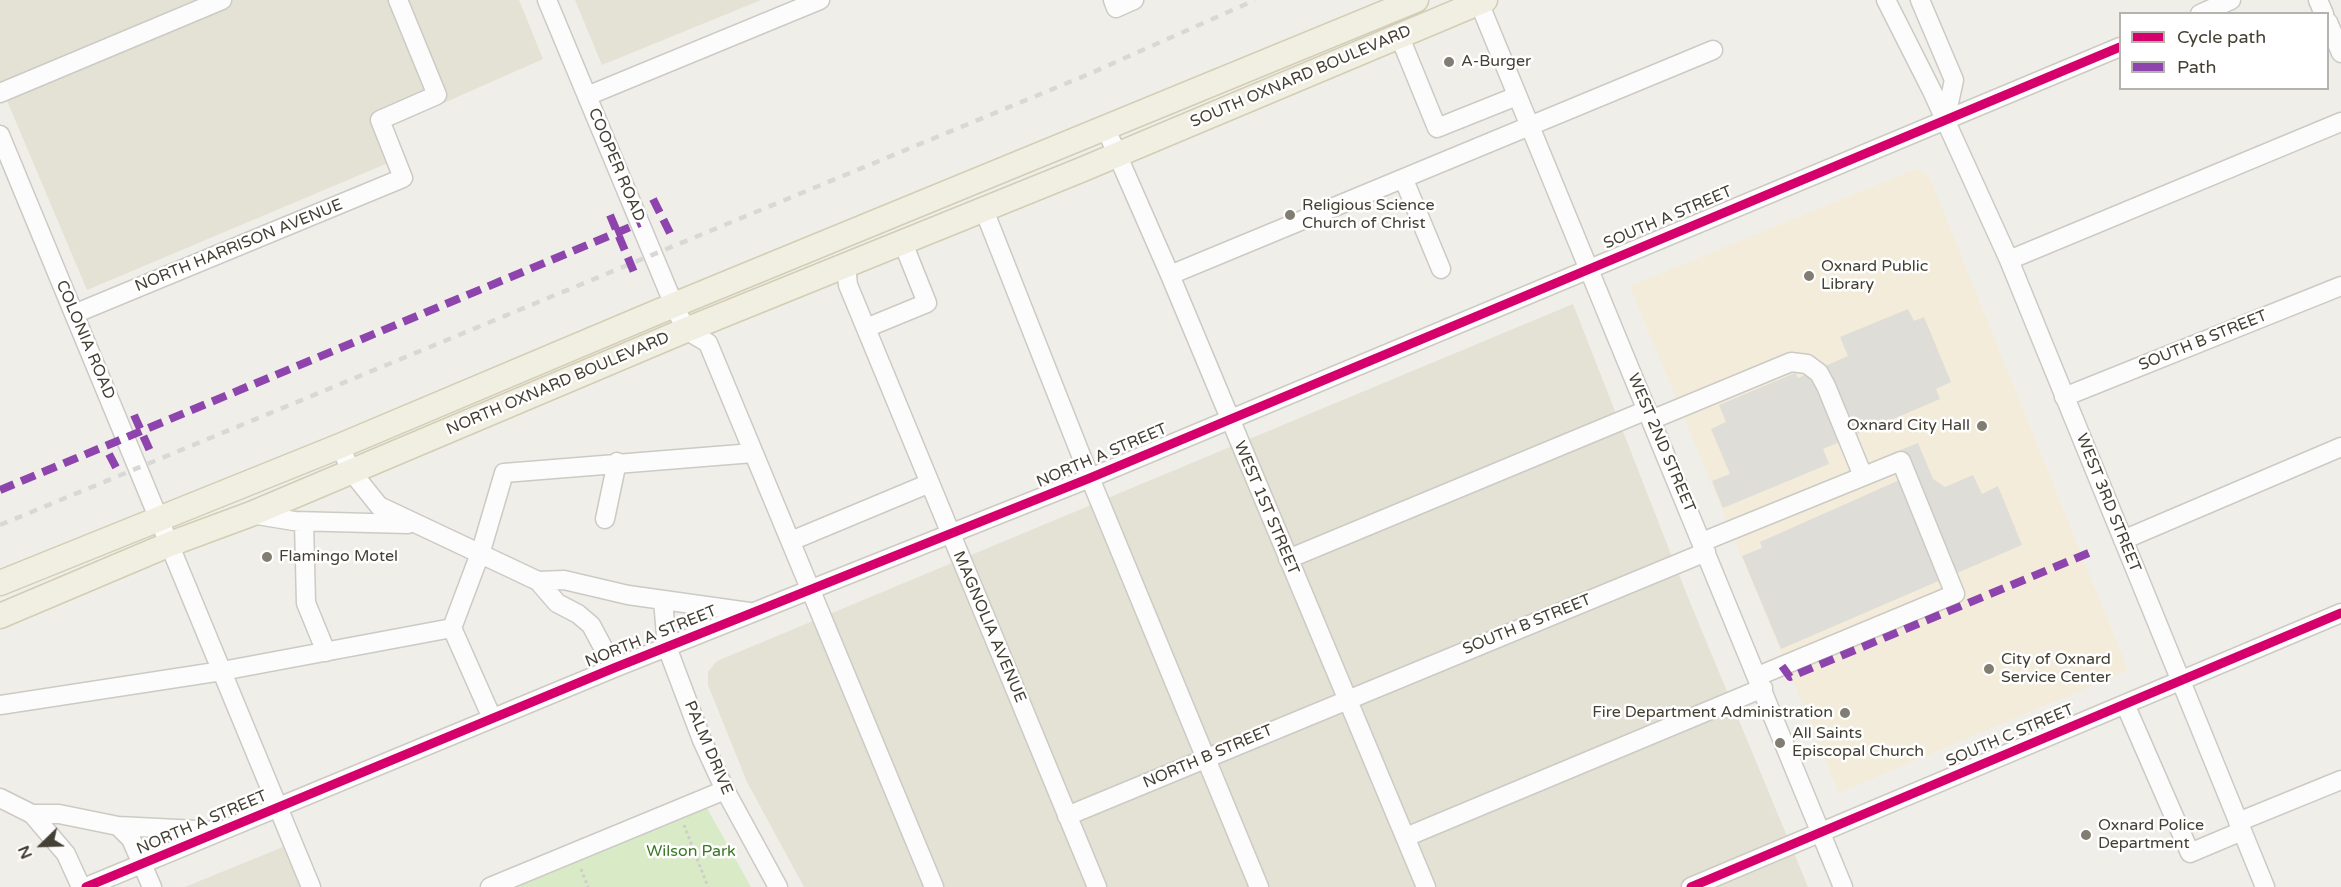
<!DOCTYPE html>
<html>
<head>
<meta charset="utf-8">
<style>
  body { margin:0 }
  #map { position:relative; width:2341px; height:887px; overflow:hidden; background:#f0eee8; font-family:"Varela Round",sans-serif }
  canvas { display:block }
  .legend { position:absolute; left:2119px; top:12px; width:210px; height:78px; box-sizing:border-box; background:#fff; border:2px solid #b5b3ae; margin:0; padding:8px 10px; list-style:none; font-size:18px; color:#454034 }
  .legend li { display:flex; align-items:center; gap:12px; height:30px }
  .legend b { width:30px; border:2px solid #b5b3ae }
  .north { position:absolute; left:12px; top:815px; width:60px; height:60px; -webkit-text-stroke:4px #fff; paint-order:stroke; rotate:247deg; font-size:16px; font-weight:700; line-height:24px; text-align:center; color:#454034 }
  .north::after { content:''; display:block; margin:auto; width:21px; height:27px; background:#454034; clip-path:polygon(50% 0,100% 100%,50% 72%,0 100%) }
</style>
</head>
<body>
<div id="map">
<canvas width="2341" height="887"></canvas>
<ul class="legend">
<li><b style="height:8px;background:#d6006c"></b>Cycle path</li>
<li><b style="height:8px;background:#8e44ad"></b>Path</li>
</ul>
<div class="north">N</div>
</div>
<script>
const g = document.querySelector('canvas').getContext('2d');
g.lineJoin = 'round';
function fillPath(path, color) { g.fillStyle = color; g.fill(path, 'evenodd'); }
const poly = rows => new Path2D(rows.map(r => 'M' + r).join(''));
function strokePath(path, color, width, dash) { g.strokeStyle = color; g.lineWidth = width; g.lineCap = dash ? 'butt' : 'round'; g.setLineDash(dash || []); g.stroke(path); }
function drawText(font, color, halo, rows, align = 'center') {
  g.font = font + ' "Varela Round",sans-serif'; g.lineWidth = 5; g.setLineDash([]); g.textBaseline = 'middle'; g.strokeStyle = halo; g.fillStyle = color; for (const [text, x, y, turn = 0] of rows) {
    g.save(); g.translate(x, y); g.rotate((+turn || 0) * Math.PI / 180); g.textAlign = isNaN(turn) ? turn : align; if (halo) g.strokeText(text, 0, 0); g.fillText(text, 0, 0); g.restore();
  }
}
const residential = poly([
  [0,0,519,0,543,59,376,133,388,163,87,290,0,84],
  [575,0,761,0,602,65],
  [1573,304,1687,595,1808,887,804,887,747,782,708,685,708,672,717,661],
  [283,847,300,887,185,887]
]);
const commercial = poly([
  [1916,169,1929,176,2128,670,1839,793,1631,289,1632,285]
]);
const green = poly([
  [707,808,751,887,516,887,572,864]
]);
const parking = poly([
  [1908,309,1914,321,1924,317,1951,382,1936,389,1940,399,1823,449,1829,464,1723,508,1712,481,1730,474,1711,429,1726,422,1719,405,1795,373,1798,378,1848,356,1840,337],
  [1918,443,1933,479,1945,487,1973,475,1982,494,1998,486,2022,545,1781,649,1742,556,1762,548,1760,542,1904,478,1893,453]
]);
const path = poly([
  [684,825,708,887],
  [581,869,588,887]
]);
const minor = poly([
  [547,0,674,305,686,330,708,343,934,887],
  [1113,0,1116,8,1134,0],
  [1478,0,1843,887],
  [1886,0,1932,91,2009,260,2265,887],
  [1920,0,1954,80,1945,121],
  [2318,0,2324,14],
  [2200,14,2231,0],
  [2328,22,2341,53],
  [1399,35,1437,128,1517,96],
  [0,93,222,0],
  [587,96,820,0],
  [1106,129,1170,275,1426,887],
  [0,135,311,887],
  [1404,180,1441,269],
  [984,210,1090,478,1259,887],
  [2009,260,2341,122],
  [846,266,848,285,1097,887],
  [1170,275,1713,50],
  [74,314,403,178,380,120,437,95,398,0],
  [866,328,927,303,903,243],
  [2064,397,2341,286],
  [1651,420,1791,362,1807,364,1819,373,1826,386,1863,476],
  [340,446,351,471,379,506,538,581,557,603,578,614,591,625,614,668],
  [251,514,294,521,408,524],
  [605,519,617,462],
  [304,522,306,603,326,652],
  [2123,540,2341,447],
  [791,541,930,483],
  [1702,542,1901,461,1955,594,1758,676],
  [1288,559,1647,410],
  [538,581,564,580,628,595,749,612],
  [663,600,667,647,702,740,725,790,778,887],
  [2125,704,2190,853,2242,831],
  [0,705,222,671,452,628],
  [492,718,452,628,481,551,504,473,753,453],
  [0,798,32,814,66,854,81,887],
  [32,814,59,814,118,826,131,839,152,887],
  [1067,816,1706,552],
  [2238,822,2341,780],
  [118,826,217,831],
  [1406,837,1763,688],
  [86,887,614,668,1090,478,2120,47],
  [490,887,725,790],
  [1691,887,2341,613]
]);
const major = poly([
  [0,583,340,446,674,305,1416,0],
  [0,616,170,544,251,514,686,330,1081,170,1485,0]
]);
const rail = poly([
  [0,525,1089,74,1255,0]
]);
const quiet = poly([
  [653,199,671,235],
  [610,215,636,277],
  [134,415,150,451],
  [109,454,119,473],
  [0,490,640,223],
  [1782,666,1790,677,2091,552]
]);
const cycleway = poly([
  [86,887,614,668,1090,478,2120,47],
  [1691,887,2341,613]
]);
const markers = [
  [1449,62,6,"#817d73"],
  [1290,215,6,"#817d73"],
  [1809,276,6,"#817d73"],
  [1982,426,6,"#817d73"],
  [267,557,6,"#817d73"],
  [1989,669,6,"#817d73"],
  [1845,713,6,"#817d73"],
  [1780,743,6,"#817d73"],
  [2086,835,6,"#817d73"]
];
const poiNames = [
  ["A-Burger",1461,62],
  ["Religious Science",1302,206],
  ["Church of Christ",1302,224],
  ["Oxnard Public",1821,267],
  ["Library",1821,285],
  ["Oxnard City Hall",1970,426,"right"],
  ["Flamingo Motel",279,557],
  ["City of Oxnard",2001,660],
  ["Service Center",2001,678],
  ["Fire Department Administration",1833,713,"right"],
  ["All Saints",1792,734],
  ["Episcopal Church",1792,752],
  ["Oxnard Police",2098,826],
  ["Department",2098,844]
];
const streetNames = [
  ["SOUTH OXNARD BOULEVARD",1301,77,-23],
  ["COOPER ROAD",616,165,67],
  ["SOUTH A STREET",1668,218,-23],
  ["NORTH HARRISON AVENUE",239,246,-22],
  ["COLONIA ROAD",85,340,67],
  ["SOUTH B STREET",2203,341,-22],
  ["NORTH OXNARD BOULEVARD",558,384,-23],
  ["WEST 2ND STREET",1661,443,67],
  ["NORTH A STREET",1102,456,-23],
  ["WEST 3RD STREET",2108,503,68],
  ["WEST 1ST STREET",1266,508,67],
  ["SOUTH B STREET",1527,625,-22],
  ["MAGNOLIA AVENUE",989,627,67],
  ["NORTH A STREET",651,637,-22],
  ["SOUTH C STREET",2010,736,-23],
  ["PALM DRIVE",708,748,67],
  ["NORTH B STREET",1208,757,-23],
  ["NORTH A STREET",202,823,-23]
];
const parkNames = [
  ["Wilson Park",691,852]
];
fillPath(residential, '#e4e1d5');
fillPath(commercial, '#f3ecda');
fillPath(green, '#d8ebc6');
fillPath(parking, '#dfddd8');
strokePath(minor, '#cccac4', 21);
strokePath(major, '#d2cdb4', 27);
strokePath(path, '#d0cec9', 3, [3, 3]);
strokePath(minor, '#fdfcfc', 18);
strokePath(major, '#f1eee2', 24);
strokePath(rail, '#d8d8d7', 4.5, [8, 8]);
strokePath(quiet, '#8e44ad', 8, [15, 8]);
strokePath(cycleway, '#d6006c', 9);
for (const [x, y, r, color] of markers) { const dot = new Path2D(); dot.arc(x, y, r, 0, 2 * Math.PI); g.fillStyle = color; g.fill(dot); strokePath(dot, '#fff', 2); }
drawText('16px', '#454034', '#fff', poiNames, 'left');
drawText('16px', '#454034', '#fff', streetNames);
drawText('16px', '#3a7825', '#fff', parkNames);
</script>
</body>
</html>
